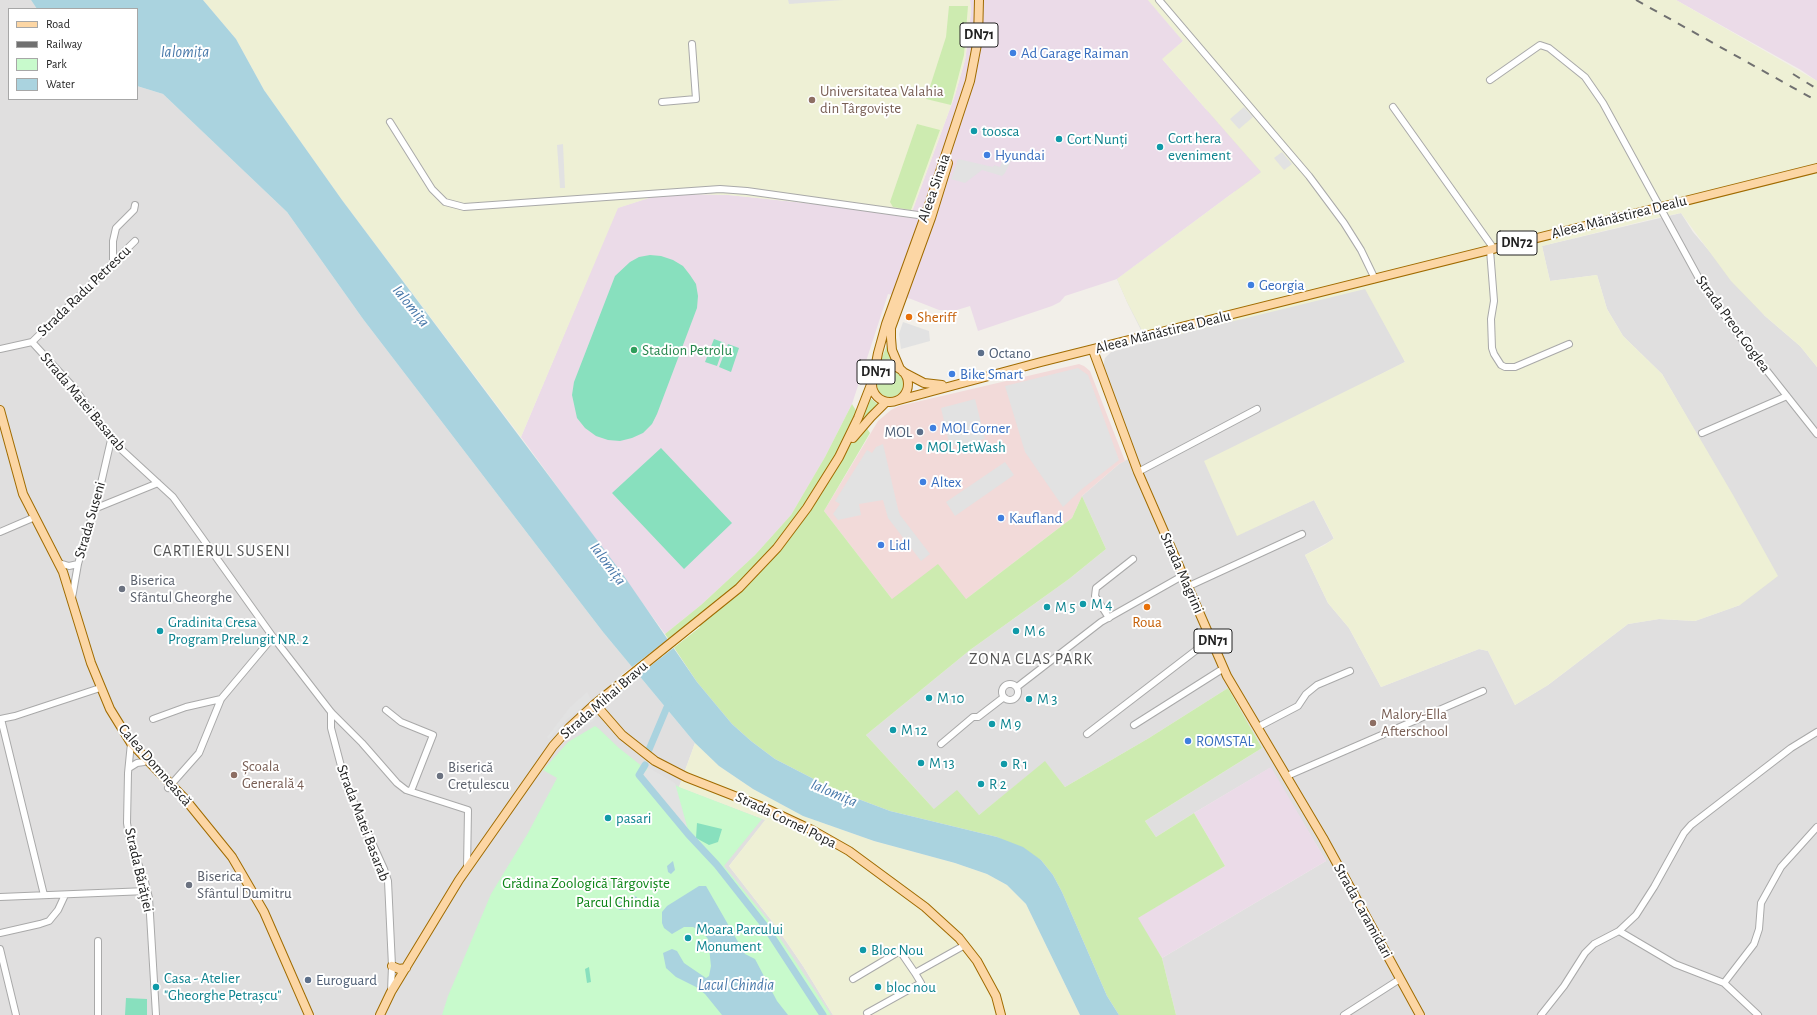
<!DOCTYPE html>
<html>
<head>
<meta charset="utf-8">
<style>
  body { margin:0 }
  #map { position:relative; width:1817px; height:1015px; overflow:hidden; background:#f2efe9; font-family:"Alegreya Sans",sans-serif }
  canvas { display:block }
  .legend { position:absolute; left:8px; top:8px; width:130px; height:92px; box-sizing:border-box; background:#fff; border:1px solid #a7a7a7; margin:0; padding:5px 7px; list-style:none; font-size:12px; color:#222 }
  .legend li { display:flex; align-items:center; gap:8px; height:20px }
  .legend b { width:20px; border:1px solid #a7a7a7 }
</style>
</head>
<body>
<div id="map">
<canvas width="1817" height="1015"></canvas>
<ul class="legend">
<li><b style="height:5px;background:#fcd6a4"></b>Road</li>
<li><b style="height:5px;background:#707070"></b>Railway</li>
<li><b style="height:11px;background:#c8facc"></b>Park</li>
<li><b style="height:11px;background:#aad3df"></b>Water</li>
</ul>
</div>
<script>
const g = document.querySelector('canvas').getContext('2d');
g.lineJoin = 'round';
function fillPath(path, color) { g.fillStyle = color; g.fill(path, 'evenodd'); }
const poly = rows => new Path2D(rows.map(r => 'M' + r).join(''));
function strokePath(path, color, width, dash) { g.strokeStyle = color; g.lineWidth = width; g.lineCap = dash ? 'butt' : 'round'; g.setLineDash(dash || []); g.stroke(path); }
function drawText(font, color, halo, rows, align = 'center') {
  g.font = font + ' "Alegreya Sans",sans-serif'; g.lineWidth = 4; g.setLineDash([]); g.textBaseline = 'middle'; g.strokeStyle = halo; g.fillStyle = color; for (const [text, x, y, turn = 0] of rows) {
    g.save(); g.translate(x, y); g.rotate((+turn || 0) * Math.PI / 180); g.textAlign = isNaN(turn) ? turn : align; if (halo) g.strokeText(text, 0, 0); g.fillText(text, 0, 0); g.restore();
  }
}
const residential = poly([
  [0,0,31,0,37,9,9,9,9,99,137,99,137,86,163,94,287,212,363,319,603,632,695,743,679,787,766,820,729,866,775,925,803,966,833,1015,0,1015],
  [1148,0,1203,0,1317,139,1405,362,1370,380,1237,535,1314,500,1334,539,1305,555,1328,603,1349,628,1381,687,1479,649,1488,651,1515,705,1548,685,1628,624,1659,619,1695,621,1740,605,1710,458,1662,374,1623,336,1607,309,1597,275,1550,281,1542,246,1681,213,1693,232,1765,316,1800,346,1817,367,1817,1015,1176,1015,1162,958,1326,861,1270,768,1194,813,1156,837,1145,821,1262,748,1228,688,1149,738,1065,787,1045,762,979,815,934,809,866,735,970,650,1069,579,1106,549,1082,496,1119,464,1135,455,1104,367,1104,362,1105,358,1111,352,1147,342,1127,302,1117,279,1235,192,1183,41]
]);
const commercial = poly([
  [1079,364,1084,366,1090,371,1125,461,1119,464,1082,496,1072,518,966,599,892,599,824,511,878,421,891,410,899,406]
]);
const industrial = poly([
  [970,0,1148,0,1183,41,1163,60,1261,172,1117,279,1065,296,1060,302,1052,306,978,331,970,306,957,310,939,310,911,299,888,294,852,404,825,457,791,515,755,555,701,605,665,634,521,437,617,208,652,197,689,194,729,195,815,204,910,217,955,95,965,60,969,35,971,10],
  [1676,0,1817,0,1817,81,1801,70],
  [1271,767,1326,861,1162,958,1137,918,1225,866,1194,813]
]);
const farmland = poly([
  [203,0,970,0,971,10,965,60,955,95,910,217,815,204,729,195,689,194,652,197,618,208,521,437,342,200,264,90,236,39],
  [1148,0,1676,0,1817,81,1817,367,1800,346,1765,316,1731,281,1681,213,1656,218,1542,246,1550,281,1597,275,1607,309,1623,336,1662,374,1733,495,1778,576,1740,605,1695,621,1659,619,1628,624,1548,685,1515,705,1488,651,1479,649,1381,687,1349,628,1328,603,1305,555,1325,545,1334,538,1314,500,1237,536,1204,461,1405,362,1365,289,1148,342,1127,302,1117,279,1261,172,1162,59,1183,41],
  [695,743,719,766,753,789,803,816,874,841,955,863,987,874,1007,885,1026,904,1080,1015,833,1015,803,966,775,925,729,866,765,820,679,787]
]);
const grass = poly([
  [949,6,968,6,964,55,951,105,926,99,946,37],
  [917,124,940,130,911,210,893,207,890,202],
  [889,340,892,359,881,360],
  '877 384a13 13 0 1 1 26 0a13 13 0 1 1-26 0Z',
  [870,398,880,406,863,422,870,433,824,511,892,599,938,564,966,599,1072,518,1082,496,1106,549,1069,579,970,650,866,735,934,809,957,790,979,815,1045,761,1065,787,1149,738,1228,688,1262,748,1145,821,1156,837,1194,813,1225,866,1138,918,1162,958,1176,1015,1119,1015,1107,996,1062,892,1053,875,1041,860,997,837,890,811,837,791,775,759,751,741,732,724,697,682,665,634,701,605,755,555,791,515,825,457,852,404,860,417]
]);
const park = poly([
  [595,726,598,728,619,748,643,767,679,787,762,819,724,866,768,920,831,1015,442,1015,448,996,491,894,528,833,557,778,543,770,568,742]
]);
const pitch = poly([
  [650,255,661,256,673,260,683,266,690,275,696,284,698,296,697,308,657,414,652,424,643,433,632,438,620,441,608,440,596,436,585,428,577,418,572,395,574,382,615,276,630,262,639,257],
  [714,339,725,343,717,366,705,362],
  [728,344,739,348,731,372,719,367],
  [661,448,732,523,684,569,612,493],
  [697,823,722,829,718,842,709,845,696,838],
  [589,967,591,982,587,983,585,969],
  [126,998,147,999,147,1015,125,1015]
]);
const parking = poly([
  [788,0,843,0,789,4],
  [1244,107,1253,117,1239,129,1230,119],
  [563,144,565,188,560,188,557,145],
  [1006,152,1014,155,1005,173,1002,176,982,170,965,183,951,179,958,159,993,167,994,165,1000,167],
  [1282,152,1292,164,1284,170,1274,158],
  [903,322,929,331,930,341,901,349,899,334],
  [1078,368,1088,375,1119,460,1082,489,1063,507,1025,452,1005,386],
  [975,399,985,439,950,447,941,408],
  [883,444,898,509,900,515,930,554,921,561,888,518,883,500,859,504,861,515,838,520,833,514,840,504,835,501,867,450,872,453,876,447],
  [1005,462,1014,475,955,516,946,502],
  [587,692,591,700,565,721,549,739,547,737,570,707],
  [592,712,596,719,568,739,566,737],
  [649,768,675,783,688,830,658,796,642,774]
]);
const water = poly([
  [31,0,203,0,236,39,264,90,342,200,624,576,697,682,732,724,751,741,775,759,837,791,890,811,997,837,1023,847,1041,860,1053,875,1062,892,1107,996,1119,1015,1080,1015,1026,904,1007,885,987,874,955,863,874,841,803,816,753,789,719,766,695,743,603,632,363,319,287,212,163,94,137,86,137,9,37,9],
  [673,861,675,870,671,874,668,872,667,866],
  [699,886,706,886,745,954,755,959,777,1001,788,1015,722,1015,705,994,696,987,676,977,666,968,663,953,672,949,677,951,684,963,706,978,709,976,711,966,708,939,702,932,693,927,684,927,672,934,664,928,662,923,662,912,667,906],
  [634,896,637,897,637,902,630,909,620,910,615,907,619,902,631,899]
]);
const pier = poly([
  [694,619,700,627,625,686,618,678]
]);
const canal = poly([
  [648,752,670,700],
  [645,765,639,775,688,834,717,865,765,926,823,1015]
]);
const minor = poly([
  [1159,0,1309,176,1344,223,1361,250,1375,279],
  [1490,80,1540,45,1549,48,1585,77,1603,103,1702,284,1737,333,1817,434],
  [662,102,696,99,692,44],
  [1393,107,1494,249],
  [390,122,432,189,445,202,464,207,720,189,747,191,925,216],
  [1490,250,1494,301,1491,319,1492,348,1494,354,1501,365,1505,367,1515,367,1569,344],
  [113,263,113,241,116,228,134,210,135,205],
  [32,342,75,389,111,440,173,497,273,637,331,712,362,743,397,783,406,790,468,810,467,868],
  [32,342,135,241],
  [0,349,32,342],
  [1702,433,1787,396],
  [1138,472,1257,409],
  [94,509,158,483],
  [0,532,35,517],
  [59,563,69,566,78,564],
  [1189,586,1302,534],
  [72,598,78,564,99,492,111,440],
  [1109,618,1095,596,1096,588,1133,559],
  '1002 692a8 8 0 1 1 16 0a8 8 0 1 1-16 0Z',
  [1017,687,1101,622,1184,575],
  [386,710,401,722,433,735,411,791],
  [331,712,331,728,346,785,384,869,388,881,392,966,391,991],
  [0,719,15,716,100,688],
  [1,719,44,895],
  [153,719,186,707,221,699],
  [1134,725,1224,668],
  [1258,727,1298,706,1306,694,1317,685,1350,671],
  [1087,734,1212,638],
  [131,743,128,773,127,823,130,841,145,882,149,898,156,1015],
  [941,744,973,717,978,717,1004,697],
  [129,768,137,763,144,762],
  [1287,776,1483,691],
  [168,788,199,753,221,699,273,637],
  [0,897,147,891],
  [1619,931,1675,964,1724,983,1758,1015],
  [0,933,40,924,49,921,58,910,65,895],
  [98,941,98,1015],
  [0,949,16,1015],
  [853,979,900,951,915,973,965,945],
  [1724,983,1754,944,1759,929,1761,903,1781,867,1817,827],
  [867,1013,921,983,915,973],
  [1344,1015,1400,979],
  [1541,1015,1564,986,1585,953,1594,944,1619,931,1636,915,1654,887,1684,833,1691,825,1791,748,1817,732]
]);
const major = poly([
  [1093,350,1138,472,1227,676,1323,838,1420,1015],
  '872 384a18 18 0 1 1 36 0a18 18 0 1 1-36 0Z',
  [900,369,892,350,891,338,891,328,931,218,948,163],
  [903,372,924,383,942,385],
  [874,374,878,353,886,324,929,205,970,81,978,39,979,0],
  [899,400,1041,362,1817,168],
  [0,410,23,494,63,572,91,663,110,709,131,743,185,799,232,857,264,912,309,1015],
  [853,438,871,417,886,402],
  [595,704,622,735,655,761,686,777,765,808,812,830,849,851,925,907,959,938,977,961,996,996,1001,1015],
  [392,966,399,969,406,968],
  [380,1015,391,992,459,880,553,746,569,728,595,704,739,588,777,548,807,508,839,457,858,418,872,382]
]);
const rail = poly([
  [1636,0,1817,101],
  [1793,74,1817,89]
]);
const markers = [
  [1013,53,4,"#3f7fe0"],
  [812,100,4,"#8d6e63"],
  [974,131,4,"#0f9aa8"],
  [1059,139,4,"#0f9aa8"],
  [1160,147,4,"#0f9aa8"],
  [987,155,4,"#3f7fe0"],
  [1251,285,4,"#3f7fe0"],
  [909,317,4,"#e8710a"],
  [634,350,4,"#2e9e5b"],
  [981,353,4,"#5c6f8a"],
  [952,374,4,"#3f7fe0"],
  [933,428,4,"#3f7fe0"],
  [920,432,4,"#5c6f8a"],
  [919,447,4,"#0f9aa8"],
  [923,482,4,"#3f7fe0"],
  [1001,518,4,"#3f7fe0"],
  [881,545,4,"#3f7fe0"],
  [122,589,4,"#6b7280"],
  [1083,604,4,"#0f9aa8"],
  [1047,607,4,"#0f9aa8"],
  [1147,607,4,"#e8710a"],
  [160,631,4,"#0f9aa8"],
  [1016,631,4,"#0f9aa8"],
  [929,698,4,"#0f9aa8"],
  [1029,699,4,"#0f9aa8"],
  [1373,723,4,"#8d6e63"],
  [992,724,4,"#0f9aa8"],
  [893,730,4,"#0f9aa8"],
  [1188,741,4,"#3f7fe0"],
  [921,763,4,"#0f9aa8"],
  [1004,764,4,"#0f9aa8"],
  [234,775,4,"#8d6e63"],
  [440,776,4,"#6b7280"],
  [981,784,4,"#0f9aa8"],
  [608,818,4,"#0f9aa8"],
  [189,885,4,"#6b7280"],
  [688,938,4,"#0f9aa8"],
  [863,950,4,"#0f9aa8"],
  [308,980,4,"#5c6f8a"],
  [156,987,4,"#0f9aa8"],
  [878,987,4,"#0f9aa8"]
];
const shields = [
  [979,35,38],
  [1517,243,40],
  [876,372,38],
  [1213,641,38]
];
const shieldNames = [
  ["DN71",979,35],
  ["DN72",1517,243],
  ["DN71",876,372],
  ["DN71",1213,641]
];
const shopNames = [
  ["Ad Garage Raiman",1021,53],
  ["Hyundai",995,155],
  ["Georgia",1259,285],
  ["Bike Smart",960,374],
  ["MOL Corner",941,428],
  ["Altex",931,482],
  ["Kaufland",1009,518],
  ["Lidl",889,545],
  ["ROMSTAL",1196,741]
];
const educationNames = [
  ["Universitatea Valahia",820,91],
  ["din Târgoviște",820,108],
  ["Malory-Ella",1381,714],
  ["Afterschool",1381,731],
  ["Școala",242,766],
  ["Generală 4",242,783]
];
const cultureNames = [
  ["toosca",982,131],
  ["Cort hera",1168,138],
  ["eveniment",1168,155],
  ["Cort Nunți",1067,139],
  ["MOL JetWash",927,447],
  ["M 4",1091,604],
  ["M 5",1055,607],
  ["Gradinita Cresa",168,622],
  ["Program Prelungit NR. 2",168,639],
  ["M 6",1024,631],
  ["M 10",937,698],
  ["M 3",1037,699],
  ["M 9",1000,724],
  ["M 12",901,730],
  ["M 13",929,763],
  ["R 1",1012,764],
  ["R 2",989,784],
  ["pasari",616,818],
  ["Moara Parcului",696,929],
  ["Monument",696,946],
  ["Bloc Nou",871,950],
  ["Casa - Atelier",164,978],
  ["\"Gheorghe Petrașcu\"",164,995],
  ["bloc nou",886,987]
];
const streetNames = [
  ["Aleea Sinaia",934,188,-71],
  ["Aleea Mănăstirea Dealu",1619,217,-14],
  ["Strada Radu Petrescu",84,291,-44],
  ["Strada Preot Goglea",1733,324,54],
  ["Aleea Mănăstirea Dealu",1163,332,-14],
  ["Strada Matei Basarab",83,402,50],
  ["Strada Suseni",90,520,-74],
  ["Strada Magrini",1182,573,66],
  ["Strada Mihai Bravu",604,700,-41],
  ["Calea Domnească",155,765,49],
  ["Strada Cornel Popa",786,820,26],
  ["Strada Matei Basarab",363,823,69],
  ["Strada Bărăției",139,870,77],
  ["Strada Caramidari",1363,911,61]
];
const foodNames = [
  ["Sheriff",917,317],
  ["Roua",1147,622,"center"]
];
const leisureNames = [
  ["Stadion Petrolu",642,350]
];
const serviceNames = [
  ["Octano",989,353],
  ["MOL",912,432,"right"],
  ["Euroguard",316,980]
];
const worshipNames = [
  ["Biserica",130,580],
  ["Sfântul Gheorghe",130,597],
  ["Biserică",448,767],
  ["Crețulescu",448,784],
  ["Biserica",197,876],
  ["Sfântul Dumitru",197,893]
];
const parkNames = [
  ["Grădina Zoologică Târgoviște",586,883],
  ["Parcul Chindia",618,902]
];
const waterNames = [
  ["Ialomița",185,52],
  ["Ialomița",411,306,51],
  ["Ialomița",608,564,53],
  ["Ialomița",834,793,23],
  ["Lacul Chindia",736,985]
];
const neighbourhoodNames = [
  ["CARTIERUL SUSENI",222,551],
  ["ZONA CLAS PARK",1031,659]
];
fillPath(residential, '#e0dfdf');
fillPath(commercial, '#f2dad9');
fillPath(industrial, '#ebdbe8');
fillPath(farmland, '#eef0d5');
fillPath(grass, '#cdebb0');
fillPath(park, '#c8facc');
fillPath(pitch, '#88e0be');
fillPath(parking, '#e2e2e2');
fillPath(water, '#aad3df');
fillPath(pier, '#fff');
strokePath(canal, '#aad3df', 7);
strokePath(minor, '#a9a9a9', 8);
strokePath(major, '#a06b00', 10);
strokePath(minor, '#fff', 6);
strokePath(major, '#fcd6a4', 8);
strokePath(rail, '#707070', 2, [8, 8]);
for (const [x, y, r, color] of markers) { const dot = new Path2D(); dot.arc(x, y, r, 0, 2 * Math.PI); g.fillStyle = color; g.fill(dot); strokePath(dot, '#fff', 1.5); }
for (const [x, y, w] of shields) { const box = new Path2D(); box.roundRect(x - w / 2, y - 12, w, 24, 3); g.fillStyle = '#fff'; g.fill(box); strokePath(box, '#222', 1); }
drawText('bold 14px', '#222', null, shieldNames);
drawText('15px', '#366cbe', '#fff', shopNames, 'left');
drawText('15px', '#785e54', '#fff', educationNames, 'left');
drawText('15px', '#0d838f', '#fff', cultureNames, 'left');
drawText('15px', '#222', '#fff', streetNames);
drawText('15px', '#c56008', '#fff', foodNames, 'left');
drawText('15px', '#27864d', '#fff', leisureNames, 'left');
drawText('15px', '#4e5e75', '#fff', serviceNames, 'left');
drawText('15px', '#5b616d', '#fff', worshipNames, 'left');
drawText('15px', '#0c8416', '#fff', parkNames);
drawText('italic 16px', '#4a7aab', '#fff', waterNames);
g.letterSpacing = '1px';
drawText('16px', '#555', '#fff', neighbourhoodNames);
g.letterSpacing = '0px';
</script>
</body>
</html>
